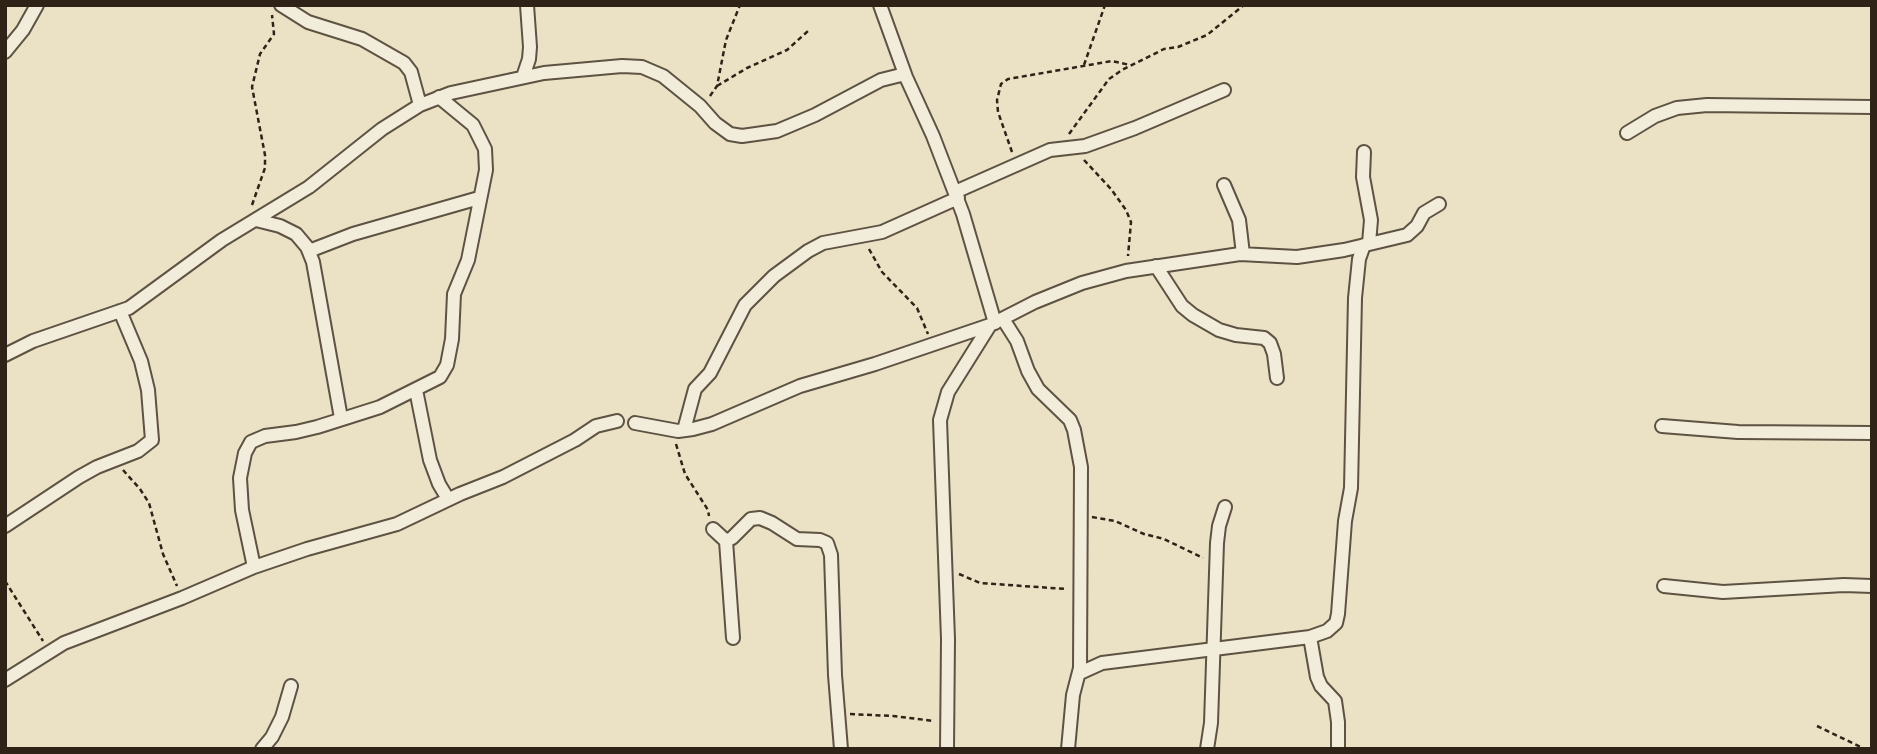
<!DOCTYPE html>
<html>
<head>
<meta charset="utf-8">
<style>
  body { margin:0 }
  #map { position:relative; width:1877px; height:754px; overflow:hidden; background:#ebe2c6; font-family:"Old Standard TT",serif }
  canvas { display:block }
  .frame { position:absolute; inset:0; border:7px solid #2f2216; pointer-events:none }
</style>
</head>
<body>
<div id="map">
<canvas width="1877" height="754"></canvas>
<div class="frame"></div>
</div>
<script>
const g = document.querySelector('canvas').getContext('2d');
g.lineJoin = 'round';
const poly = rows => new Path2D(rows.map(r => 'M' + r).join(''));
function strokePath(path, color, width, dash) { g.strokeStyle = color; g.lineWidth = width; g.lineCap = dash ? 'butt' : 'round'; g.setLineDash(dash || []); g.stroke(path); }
const path = poly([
  [1084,65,1105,5],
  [717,86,747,68,787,50,808,31],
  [710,96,717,86,726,40,740,5],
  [1069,134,1109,79,1122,70,1164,49,1178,47,1207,35,1244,5],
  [1012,152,998,112,997,100,1001,84,1008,79,1112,61,1130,65],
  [1084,160,1111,189,1126,210,1131,222,1128,256],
  [252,205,265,168,265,155,252,87,260,54,274,34,272,15],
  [869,249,882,272,917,308,928,334],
  [676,444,685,474,708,510,709,516],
  [123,470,140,489,149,503,163,554,177,586],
  [1092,517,1115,521,1144,534,1164,539,1203,558],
  [959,574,980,583,1066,589],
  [5,581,43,641],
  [850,714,893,716,934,721],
  [1817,726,1865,749]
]);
const street = poly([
  [281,5,308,22,362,39,404,63,411,72,420,105],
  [880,5,906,77,933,136,963,214,995,323],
  [5,52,23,30,37,5],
  [523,77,529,59,530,47,527,5],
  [1627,133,1655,116,1677,108,1707,105,1872,107],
  [1364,152,1363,177,1371,220,1369,243],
  [1224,185,1239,220,1243,254],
  [955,192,1050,150,1085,146,1135,128,1224,90],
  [256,220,280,226,296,234,307,247,313,262,341,418],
  [309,251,353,234,479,198],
  [1156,266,1182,306,1193,315,1219,330,1236,335,1264,338,1270,343,1274,354,1277,378],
  [1003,319,1017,341,1028,371,1038,389,1070,420,1074,430,1081,467,1080,668,1073,695,1068,749],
  [5,355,33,341,129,308,222,240,309,187,382,129,420,105,451,93,544,73,622,66,642,67,663,76,700,106,715,123,730,134,742,136,777,131,815,115,881,80,905,74],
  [416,390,430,460,439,484,448,499],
  [635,423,678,431,693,429,712,424,800,386,875,364,990,325,1035,302,1082,283,1126,271,1240,254,1297,257,1344,250,1407,235,1417,226,1424,213,1439,204],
  [1662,426,1738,432,1872,433],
  [684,430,695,389,710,373,745,305,774,276,808,251,823,243,882,232,958,198],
  [5,526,79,477,97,467,138,451,152,440,148,390,141,361,120,311],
  [713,529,726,541,732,538,751,519,760,518,772,523,797,539,820,540,827,543,831,555,835,675,841,749],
  [726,541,733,638],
  [254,567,242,510,240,478,245,453,251,442,265,436,296,432,317,427,380,407,440,377,447,365,452,339,454,294,468,260,486,170,485,149,473,125,439,97],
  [1664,586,1723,592,1844,585,1872,586],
  [1310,637,1317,677,1321,686,1335,701,1338,722,1338,749],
  [1080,673,1102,663,1310,637,1327,631,1336,623,1338,614,1345,521,1351,488,1355,298,1359,259,1364,245],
  [5,680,64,643,182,598,254,567,307,549,397,524,460,494,503,477,575,440,596,426,617,421],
  [262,749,272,737,282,717,291,686],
  [947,749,948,639,940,420,948,392,990,325],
  [1207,749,1211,723,1217,543,1219,526,1225,507]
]);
strokePath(street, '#5e5242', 16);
strokePath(path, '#2f2216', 2.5, [5, 3.5]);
strokePath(street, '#f2ecda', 12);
</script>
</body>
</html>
